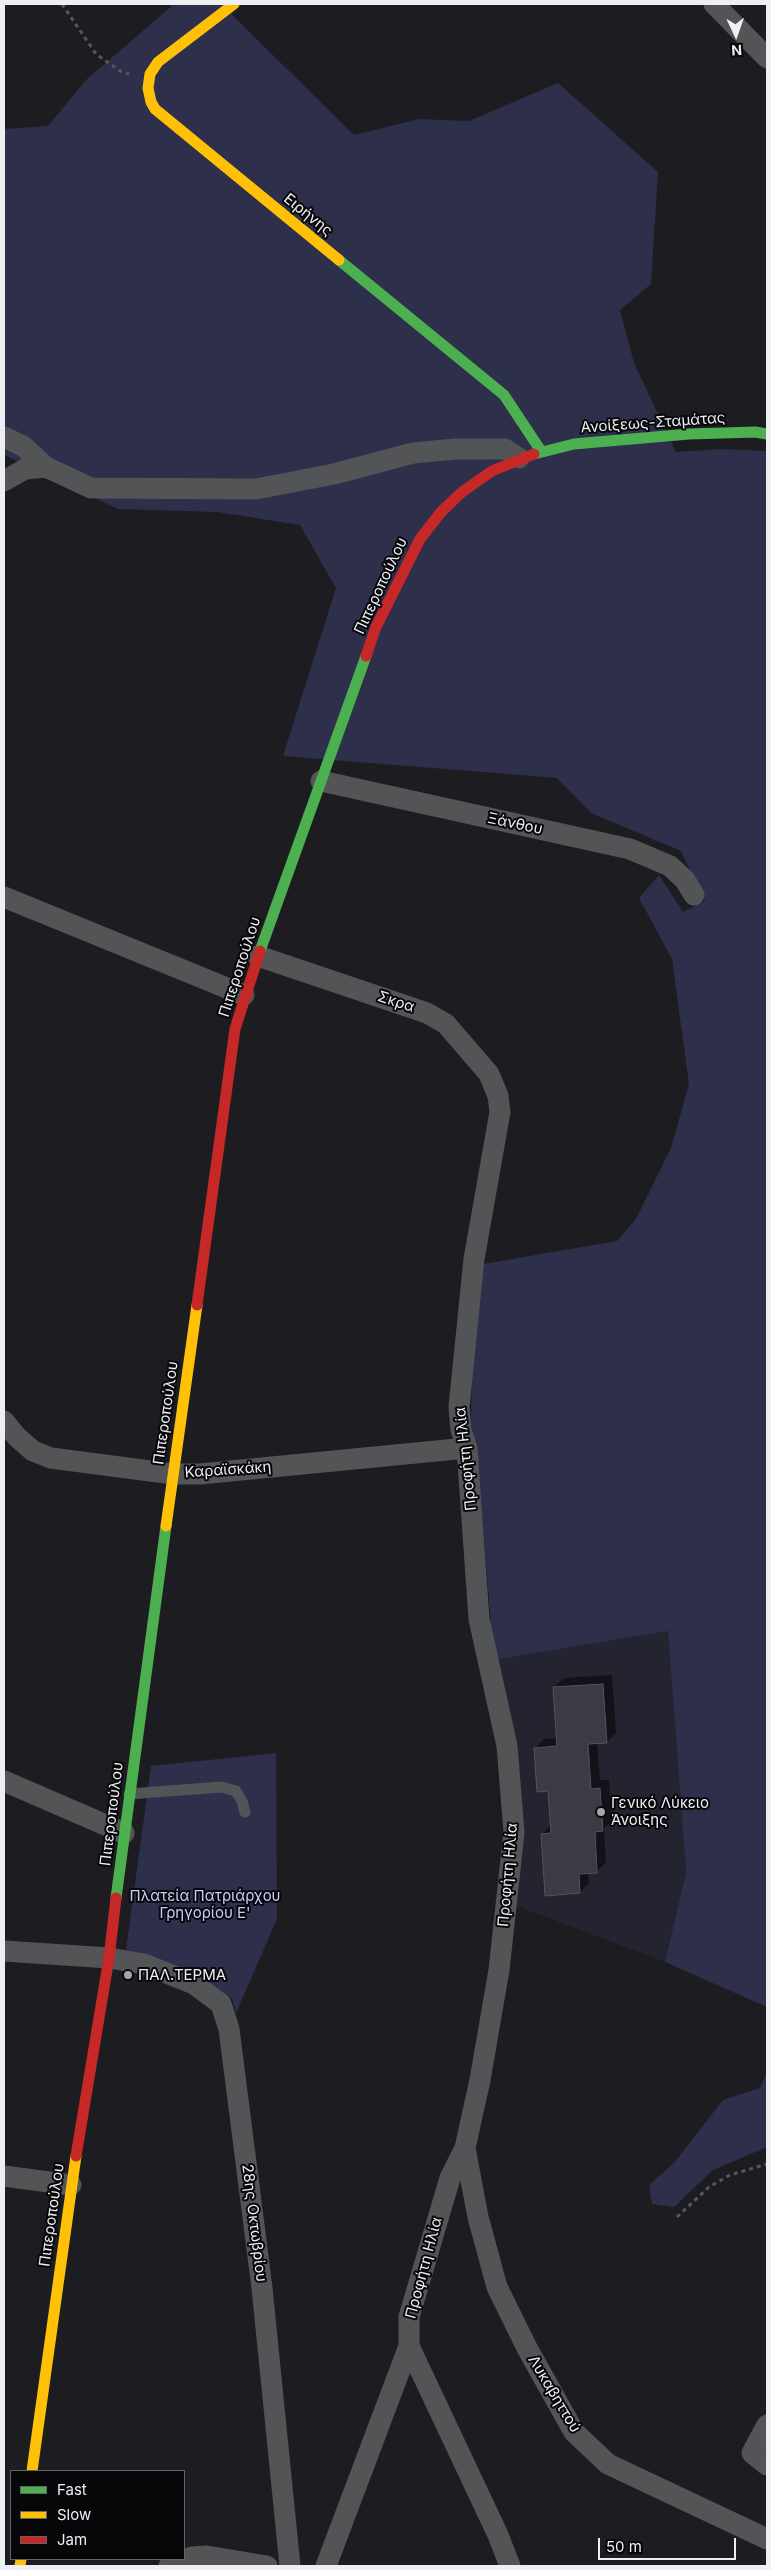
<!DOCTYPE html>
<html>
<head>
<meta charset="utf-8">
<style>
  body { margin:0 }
  #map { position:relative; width:771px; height:2570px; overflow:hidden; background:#1d1d21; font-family:Inter,sans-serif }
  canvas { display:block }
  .frame { position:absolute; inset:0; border:5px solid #eeeff4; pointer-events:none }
  .legend { position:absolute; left:10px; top:2470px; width:175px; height:90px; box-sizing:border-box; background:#07070a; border:1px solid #636468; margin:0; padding:6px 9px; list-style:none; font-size:15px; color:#eeeff4 }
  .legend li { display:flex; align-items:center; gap:10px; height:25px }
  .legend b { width:25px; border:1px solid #636468 }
  .north { position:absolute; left:711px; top:10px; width:50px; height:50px; -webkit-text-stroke:4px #07070a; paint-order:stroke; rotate:177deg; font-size:14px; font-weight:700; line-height:20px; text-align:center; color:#eeeff4 }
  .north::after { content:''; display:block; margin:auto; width:18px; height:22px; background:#eeeff4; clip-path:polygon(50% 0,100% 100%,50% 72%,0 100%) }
  .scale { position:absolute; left:598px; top:2538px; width:138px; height:22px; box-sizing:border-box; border:2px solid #eeeff4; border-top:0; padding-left:6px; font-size:15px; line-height:18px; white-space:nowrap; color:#eeeff4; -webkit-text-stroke:4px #07070a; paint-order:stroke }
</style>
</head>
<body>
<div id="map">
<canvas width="771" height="2570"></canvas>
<div class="frame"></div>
<ul class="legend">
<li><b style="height:6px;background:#4caf50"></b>Fast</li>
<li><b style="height:6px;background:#ffc107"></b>Slow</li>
<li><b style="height:6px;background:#c62828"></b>Jam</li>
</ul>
<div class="north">N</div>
<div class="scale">50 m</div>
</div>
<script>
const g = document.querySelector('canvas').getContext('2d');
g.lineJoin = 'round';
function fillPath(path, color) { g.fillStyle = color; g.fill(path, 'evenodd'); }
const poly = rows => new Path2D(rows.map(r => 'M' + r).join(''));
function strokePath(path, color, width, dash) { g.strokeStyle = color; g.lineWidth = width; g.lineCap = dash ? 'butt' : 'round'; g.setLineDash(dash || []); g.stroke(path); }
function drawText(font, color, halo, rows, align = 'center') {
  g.font = font + ' Inter,sans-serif'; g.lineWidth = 4; g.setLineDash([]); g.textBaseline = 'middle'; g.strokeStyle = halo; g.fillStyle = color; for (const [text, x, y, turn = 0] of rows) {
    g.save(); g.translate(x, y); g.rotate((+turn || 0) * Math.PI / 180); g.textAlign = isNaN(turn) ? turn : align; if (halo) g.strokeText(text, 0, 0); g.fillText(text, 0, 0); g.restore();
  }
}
const built = poly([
  [668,1631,686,1872,665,1962,514,1905,494,1660]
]);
const green = poly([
  [174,4,221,4,354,135,419,119,469,121,558,83,658,172,651,284,620,310,634,363,676,452,721,449,767,451,767,2007,665,1962,686,1872,668,1631,494,1660,477,1453,471,1425,472,1369,483,1264,617,1241,636,1219,671,1148,689,1084,672,959,639,898,659,875,683,912,705,901,681,851,591,813,557,778,283,756,336,588,300,525,217,512,118,509,4,455,4,129,48,126,87,79],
  [276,1753,277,1919,236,2013,232,1998,126,1950,151,1766],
  [767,2072,767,2147,713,2170,674,2207,652,2204,649,2185,674,2163,723,2100,760,2088]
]);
const shadow = poly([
  [612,1675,616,1733,607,1742,597,1743,600,1780,609,1780,612,1821,604,1829,606,1862,597,1871,588,1872,589,1883,580,1892,542,1834,551,1825,549,1790,535,1748,544,1739,558,1738,554,1687,564,1678]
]);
const building = poly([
  [603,1684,607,1743,588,1744,591,1789,600,1788,603,1831,595,1832,597,1873,579,1874,580,1893,545,1896,541,1834,551,1833,548,1791,537,1792,534,1748,557,1746,553,1687,603,1684]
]);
const path = poly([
  [62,4,96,54,120,71,129,74],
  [677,2217,709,2187,730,2175,767,2164]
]);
const lane = poly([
  [129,1794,221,1787,236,1791,242,1801,245,1812]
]);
const street = poly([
  [714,4,767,58],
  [4,437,23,446,46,467],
  [4,481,25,469,46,467,91,488,256,489,334,474,413,453,455,449,505,449,519,458],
  [321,781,630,849,670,866,685,880,694,895],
  [4,897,244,995],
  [258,956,427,1013,446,1024,489,1074,498,1096,500,1112,474,1259,459,1407,461,1430,467,1448,479,1619,507,1746,514,1832,499,1970,480,2080,465,2148,450,2178,409,2317,409,2346,498,2535,510,2566],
  [4,1421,17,1437,33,1451,51,1458,173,1474,200,1474,467,1448],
  [4,1781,124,1833],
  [4,1951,109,1958,144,1964,194,1984,221,2004,229,2029,262,2288,290,2566],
  [465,2148,478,2217,497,2287,527,2348,574,2432,608,2464,767,2539],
  [4,2176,71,2185],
  [767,2425,752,2453,767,2465],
  [169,2566,192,2557,207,2556,267,2566],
  [326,2566,409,2346]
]);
const fast = poly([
  [339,260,504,395,541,451],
  [534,454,574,444,689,434,755,432,767,434],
  [260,951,366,656],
  [116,1898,166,1526]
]);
const slow = poly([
  [234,4,158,62,150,74,148,88,151,102,155,109,339,260],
  [166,1526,197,1305],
  [32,2471,76,2156],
  [20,2566,21,2559]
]);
const jam = poly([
  [366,656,376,627,420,539,441,512,462,492,492,471,534,454],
  [197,1305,235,1029,260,951],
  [76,2156,109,1958,116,1898]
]);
const markers = [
  [601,1812,5,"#a5a6aa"],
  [128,1975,5,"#a5a6aa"]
];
const streetNames = [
  ["Ειρήνης",308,215,39],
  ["Ανοίξεως-Σταμάτας",653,423,-4],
  ["Πιπεροπούλου",381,586,-65],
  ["Ξάνθου",515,824,12],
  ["Πιπεροπούλου",240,967,-72],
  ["Σκρα",396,1002,18],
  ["Πιπεροπούλου",166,1413,-82],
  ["Προφήτη Ηλία",466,1459,-96],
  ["Καραϊσκάκη",228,1470,-4],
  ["Πιπεροπούλου",112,1814,-83],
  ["Προφήτη Ηλία",508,1875,-85],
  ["Πιπεροπούλου",52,2215,-82],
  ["28ης Οκτωβρίου",254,2223,83],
  ["Προφήτη Ηλία",424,2268,-75],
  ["Λυκαβηττού",554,2394,59]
];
const poiNames = [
  ["Γενικό Λύκειο",611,1803],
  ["Άνοιξης",611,1820],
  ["ΠΑΛ.ΤΕΡΜΑ",138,1975]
];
const parkNames = [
  ["Πλατεία Πατριάρχου",205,1896],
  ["Γρηγορίου Ε'",205,1913]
];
fillPath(built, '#232430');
fillPath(green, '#2d2f4b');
fillPath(shadow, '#0007');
fillPath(building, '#3a3b45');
strokePath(building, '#535457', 1);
strokePath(path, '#58585a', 3, [4, 4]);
strokePath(lane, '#535456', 11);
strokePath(street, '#535456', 21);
strokePath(fast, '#4caf50', 11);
strokePath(slow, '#ffc107', 11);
strokePath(jam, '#c62828', 11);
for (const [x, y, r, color] of markers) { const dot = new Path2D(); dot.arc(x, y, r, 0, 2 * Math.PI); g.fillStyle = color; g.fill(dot); strokePath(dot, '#07070a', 2); }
drawText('15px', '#eeeff4', '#07070a', streetNames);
drawText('15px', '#eeeff4', '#07070a', poiNames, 'left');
drawText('15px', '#c7cef9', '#07070a', parkNames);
</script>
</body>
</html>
